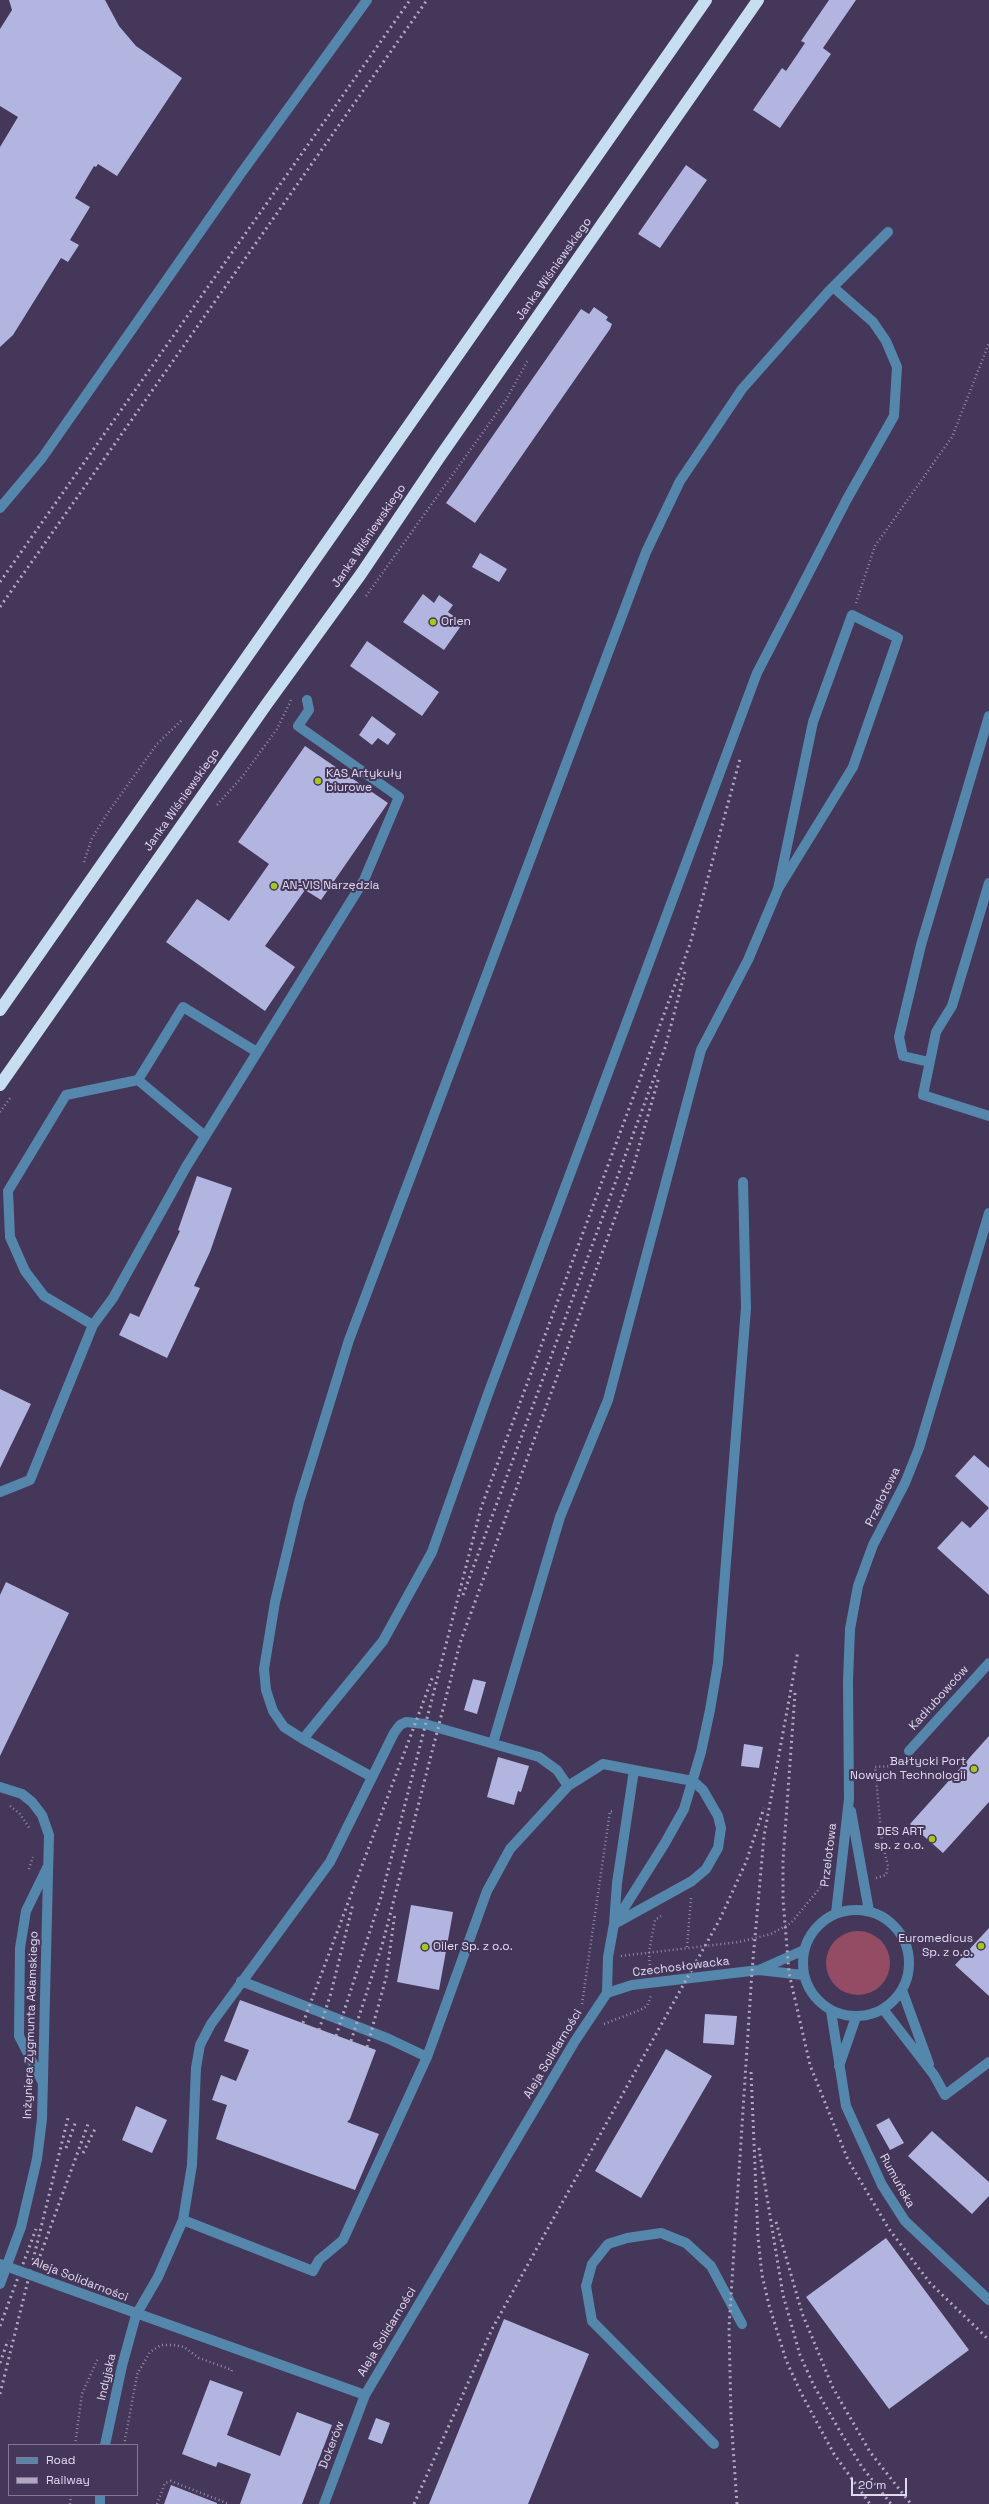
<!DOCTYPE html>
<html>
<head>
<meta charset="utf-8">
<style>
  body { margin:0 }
  #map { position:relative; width:989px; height:2504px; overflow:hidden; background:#443759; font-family:"Space Grotesk",sans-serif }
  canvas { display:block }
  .legend { position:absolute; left:8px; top:2444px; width:130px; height:52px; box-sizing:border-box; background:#443759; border:1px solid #827895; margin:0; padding:5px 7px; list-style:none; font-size:12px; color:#e0d9ef }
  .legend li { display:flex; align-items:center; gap:8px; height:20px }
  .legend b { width:20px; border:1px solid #827895 }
  .scale { position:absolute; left:851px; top:2478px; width:56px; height:18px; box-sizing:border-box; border:2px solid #e0d9ef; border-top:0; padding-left:5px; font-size:12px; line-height:14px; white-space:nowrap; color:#e0d9ef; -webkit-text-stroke:3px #443759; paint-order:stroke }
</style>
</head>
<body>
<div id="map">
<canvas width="989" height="2504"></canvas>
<ul class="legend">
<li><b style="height:5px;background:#5487ab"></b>Road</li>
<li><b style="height:5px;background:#b0a8c1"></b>Railway</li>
</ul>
<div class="scale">20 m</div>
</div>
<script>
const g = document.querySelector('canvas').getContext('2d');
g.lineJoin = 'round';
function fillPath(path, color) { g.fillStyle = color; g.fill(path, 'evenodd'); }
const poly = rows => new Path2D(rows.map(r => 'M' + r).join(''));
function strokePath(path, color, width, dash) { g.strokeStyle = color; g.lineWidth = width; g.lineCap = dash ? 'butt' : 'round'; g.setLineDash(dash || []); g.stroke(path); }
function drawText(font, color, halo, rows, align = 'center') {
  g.font = font + ' "Space Grotesk",sans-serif'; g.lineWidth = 4; g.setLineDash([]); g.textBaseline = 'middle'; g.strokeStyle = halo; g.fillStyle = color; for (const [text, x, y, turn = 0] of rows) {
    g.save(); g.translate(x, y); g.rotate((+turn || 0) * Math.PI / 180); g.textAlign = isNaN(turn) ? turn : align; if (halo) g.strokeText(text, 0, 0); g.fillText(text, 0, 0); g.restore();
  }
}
const green = poly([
  '826 1963a32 32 0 1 1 64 0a32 32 0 1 1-64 0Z'
]);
const building = poly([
  [9,0,105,0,119,26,136,46,182,78,117,176,98,164,96,167,94,166,75,198,90,207,70,240,79,245,68,262,61,258,13,335,0,347,0,147,18,117,0,106,0,29,12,10],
  [829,0,856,0,823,48,831,54,780,128,753,110,782,68,786,71,805,43,801,41],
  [686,165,707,180,660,248,638,234],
  [594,307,608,317,606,320,612,324,610,329,475,523,446,503,581,309,589,314],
  [480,553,507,569,499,582,472,567],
  [423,594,434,603,439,595,453,605,448,612,463,623,444,650,403,622],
  [367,641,439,692,422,716,350,666],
  [372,716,396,734,388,745,378,738,372,745,359,735],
  [305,746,388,803,321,900,305,890,265,946,295,967,265,1011,166,942,197,899,229,921,269,864,238,842],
  [197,1176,232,1188,210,1252,194,1286,200,1288,167,1358,119,1335,130,1313,139,1317,180,1231,178,1230],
  [0,1389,31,1404,0,1468],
  [974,1455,989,1468,989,1595,937,1548,962,1521,970,1528,989,1508,955,1476],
  [6,1582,69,1613,0,1756,0,1595],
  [473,1679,486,1682,477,1714,464,1710],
  [989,1736,989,1802,943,1853,910,1824],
  [744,1744,763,1747,759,1768,741,1766],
  [498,1757,529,1766,521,1792,518,1791,514,1805,487,1797],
  [411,1905,453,1912,439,1990,397,1982],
  [989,1928,989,1996,955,1965],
  [240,2000,376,2050,350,2119,347,2122,379,2134,355,2190,216,2139,227,2105,212,2100,221,2075,236,2081,249,2050,224,2041],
  [705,2014,737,2016,734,2045,703,2043],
  [666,2049,712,2076,641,2198,595,2171],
  [136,2106,167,2120,152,2153,122,2140],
  [889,2118,904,2143,890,2150,876,2125],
  [932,2131,989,2182,989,2196,972,2214,908,2156],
  [886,2238,969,2350,889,2409,806,2297],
  [504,2319,589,2354,528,2504,429,2504],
  [210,2380,243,2392,227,2435,280,2456,297,2412,332,2425,302,2504,240,2504,251,2474,218,2462,216,2467,182,2454],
  [376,2418,390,2423,382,2444,368,2439],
  [171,2485,217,2503,217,2504,164,2504]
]);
const path = poly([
  [366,596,506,400,528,360],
  [856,603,875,546,952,437,989,343],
  [217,805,242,777,277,729,292,698],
  [84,862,92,838,109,811,157,744,183,719],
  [0,1112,11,1097],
  [10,1806,20,1814,30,1829],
  [29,1869,33,1857],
  [876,1878,886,1875,888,1866,882,1842,875,1767,891,1766,900,1760],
  [687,1947,691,1898],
  [621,1956,739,1942,771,1934,791,1923,824,1883],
  [650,1969,649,1952,655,1920,661,1916],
  [582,2004,610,1811,614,1812],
  [604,2024,640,2010,647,2006,651,1996],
  [139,2371,150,2352,161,2345,174,2345,184,2347,199,2358,232,2370,231,2373],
  [75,2445,82,2394,98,2358],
  [124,2445,138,2370],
  [70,2504,71,2495],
  [157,2504,165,2483,171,2481,229,2504]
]);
const minor = poly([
  [0,508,42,458,242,172,367,0],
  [989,883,952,1006,936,1032,923,1095,989,1116],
  [929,1062,903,1056,899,1037,921,945,989,716],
  [138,1080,205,1136],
  [93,1325,44,1296,25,1271,10,1237,8,1191,66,1095,138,1080,183,1007,257,1052],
  [0,1492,30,1480,93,1325,113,1298,186,1167,364,880,399,797,298,726,309,710,307,700],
  [303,1739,284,1727,273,1711,266,1690,264,1669,275,1602,299,1502,349,1340,646,552,680,481,742,389,828,292,888,232],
  [493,1743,560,1517,608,1400,701,1050,748,960,778,889,813,722,852,615,898,638,853,767,778,889],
  [909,1751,989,1663],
  [372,1777,303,1739,383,1641,432,1552,488,1394,757,673,847,499,894,416,897,367,886,341,873,322,833,287],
  [568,1786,603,1764,634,1770],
  [0,1787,22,1794,32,1802,42,1815,49,1835,42,2119,37,2159,21,2227,0,2284],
  [851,1811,869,1911],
  '803 1963a53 53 0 1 1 106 0a53 53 0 1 1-106 0Z',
  [836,1913,849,1799,848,1681,850,1629,858,1586,873,1545,905,1483,919,1448,989,1213],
  [614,1924,665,1843,684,1809,701,1752,710,1710,718,1663,746,1308,743,1182],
  [759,1970,804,1950],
  [241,1981,389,2039,427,2057],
  [902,1990,929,2064],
  [607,1993,608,1957,614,1924,617,1883,634,1770,693,1781,703,1790,718,1816,721,1828,718,1848,706,1869,692,1881,616,1923],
  [607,1993,632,1985,759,1970,803,1975],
  [883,2009,934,2075,945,2095,989,2062],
  [831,2011,846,2106,882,2185,905,2221,989,2300],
  [839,2066,856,2017],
  [43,2083,19,2036,20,1948,26,1911,47,1868],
  [69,2289,365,2395],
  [714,2444,592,2321,586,2286,592,2264,608,2244,627,2238,661,2233,686,2243,711,2266,742,2324],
  [105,2445,122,2366,136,2315,158,2277,183,2220,192,2165,196,2068,200,2045,211,2024,330,1862,394,1733,400,1725,406,1722,425,1724,539,1757,557,1770,568,1786,510,1849,487,1891,427,2057,343,2240,319,2260,313,2271,183,2220],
  [100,2504,100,2495],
  [324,2504,365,2395,575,2041,607,1993]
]);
const highway = poly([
  [0,1010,706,0],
  [0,1085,266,705,361,574,439,458,758,0]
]);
const rail = poly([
  [0,582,410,0],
  [0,607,427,0],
  [463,1595,665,1048,685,972],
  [795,1693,783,1861,783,1899,789,1973,810,2065,848,2160,889,2229,930,2283,989,2340],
  [303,2023,433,1676],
  [319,2030,331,1993,353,1904],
  [336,2036,382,1894,481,1508,690,944,740,759],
  [351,2041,383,1942,460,1643,632,1171,659,1077],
  [367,2047,386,1978,395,1913],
  [751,2072,758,2237,762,2275,769,2305,786,2360,801,2393,834,2454,870,2504],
  [66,2148,76,2121],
  [759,2148,783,2295,800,2355,814,2386,841,2433,862,2467,891,2504],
  [83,2153,96,2127],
  [776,2222,802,2313,833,2388,870,2452,911,2504],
  [40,2256,88,2124],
  [0,2326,36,2229],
  [0,2363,8,2340],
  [0,2394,68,2118],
  [414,2504,492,2329,720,1919,746,1862,764,1808],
  [737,2504,731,2417,729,2327,752,1971,764,1836,798,1651]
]);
const minorBridge = poly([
  [0,2264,69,2289]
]);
const markers = [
  [433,622,4,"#a8c71d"],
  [318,781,4,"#a8c71d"],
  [274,886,4,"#a8c71d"],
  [974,1769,4,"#a8c71d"],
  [932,1839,4,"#a8c71d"],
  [981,1946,4,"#a8c71d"],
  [425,1947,4,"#a8c71d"]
];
const streetNames = [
  ["Janka Wiśniewskiego",554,269,-55],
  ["Janka Wiśniewskiego",369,536,-56],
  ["Janka Wiśniewskiego",182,800,-55],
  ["Przelotowa",883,1497,-64],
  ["Kadłubowców",939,1698,-48],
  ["Przelotowa",829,1855,-83],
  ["Czechosłowacka",681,1967,-7],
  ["Inżyniera Zygmunta Adamskiego",31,2025,-88],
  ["Aleja Solidarności",553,2054,-59],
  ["Rumuńska",897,2181,61],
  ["Aleja Solidarności",80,2280,21],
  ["Aleja Solidarności",387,2332,-59],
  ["Indyjska",107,2377,-77],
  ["Dokerów",332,2445,-69]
];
const poiNames = [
  ["Orlen",441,622],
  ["KAS Artykuły",326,774],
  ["biurowe",326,788],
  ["AN-VIS Narzędzia",282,886],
  ["Bałtycki Port",966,1762,"right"],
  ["Nowych Technologii",966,1776,"right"],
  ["DES ART",924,1832,"right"],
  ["sp. z o.o.",924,1846,"right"],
  ["Euromedicus",973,1939,"right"],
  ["Sp. z o.o.",973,1953,"right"],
  ["Oiler Sp. z o.o.",433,1947]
];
fillPath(green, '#934c63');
fillPath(building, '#b1b5df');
strokePath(path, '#958ba7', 2.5, [1, 3]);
strokePath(minor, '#5487ab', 10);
strokePath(highway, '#c7def0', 12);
strokePath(rail, '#b0a8c1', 3, [2, 4]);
strokePath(minorBridge, '#5487ab', 10);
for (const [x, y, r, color] of markers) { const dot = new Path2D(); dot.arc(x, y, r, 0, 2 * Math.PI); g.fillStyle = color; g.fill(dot); strokePath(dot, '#443759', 1.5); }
drawText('12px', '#e0d9ef', '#443759', streetNames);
drawText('12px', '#e0d9ef', '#443759', poiNames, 'left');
</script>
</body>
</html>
